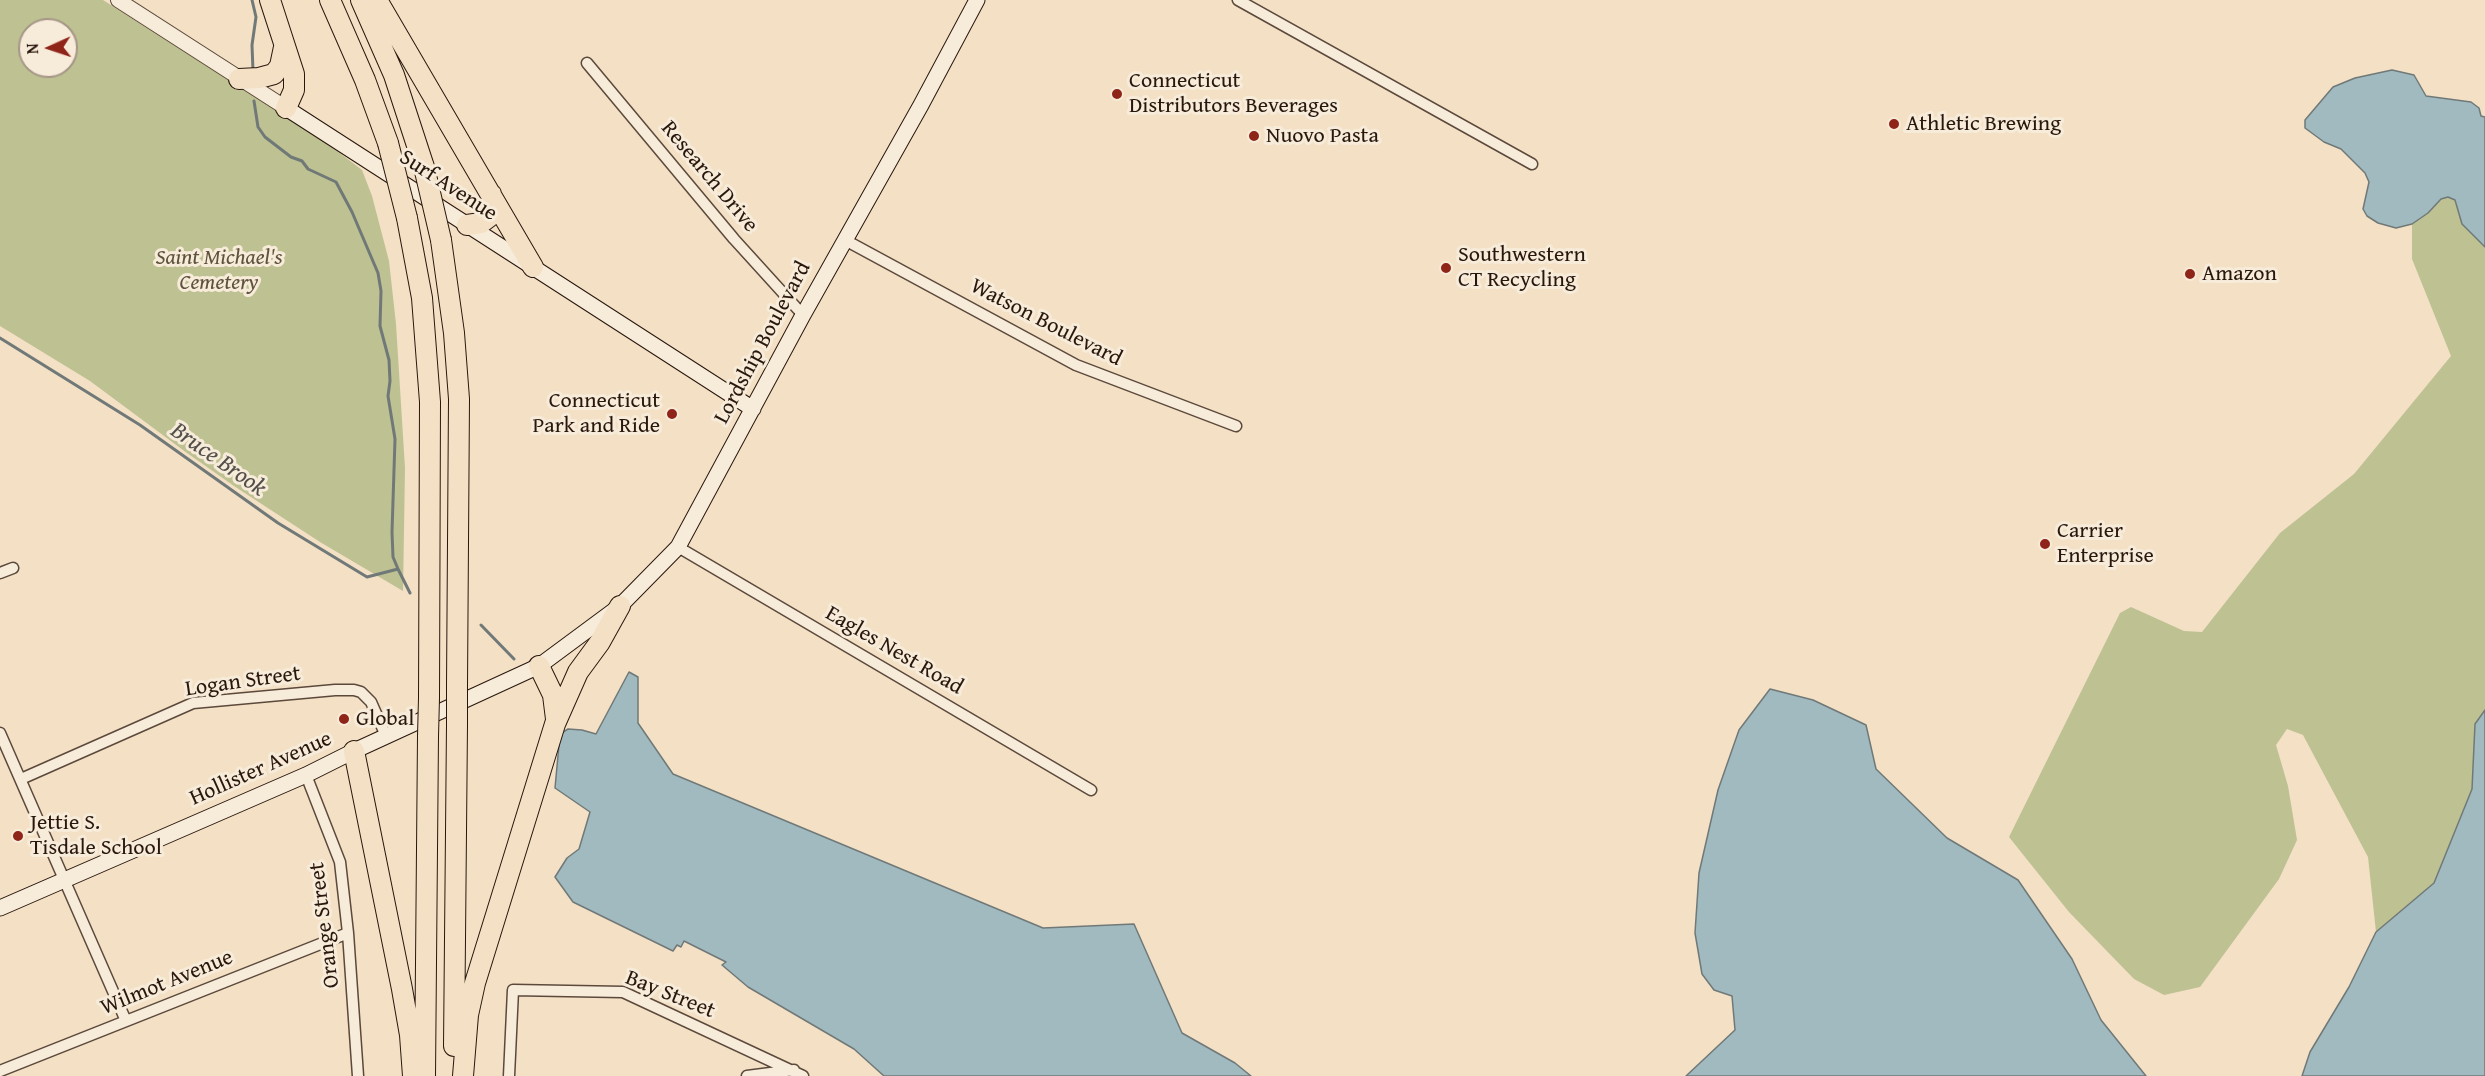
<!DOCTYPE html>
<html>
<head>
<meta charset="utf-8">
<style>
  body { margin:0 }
  #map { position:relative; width:2485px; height:1076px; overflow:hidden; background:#f3e0c5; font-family:"Gentium Book Plus",serif }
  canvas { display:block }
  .north { position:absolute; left:18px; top:18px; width:60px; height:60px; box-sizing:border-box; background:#f7ebd9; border:2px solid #a59687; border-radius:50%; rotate:267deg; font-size:16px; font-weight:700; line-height:24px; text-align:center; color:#29170d }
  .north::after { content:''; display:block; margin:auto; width:21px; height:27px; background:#8f2418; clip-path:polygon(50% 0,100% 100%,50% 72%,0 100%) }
</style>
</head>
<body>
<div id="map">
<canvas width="2485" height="1076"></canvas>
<div class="north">N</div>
</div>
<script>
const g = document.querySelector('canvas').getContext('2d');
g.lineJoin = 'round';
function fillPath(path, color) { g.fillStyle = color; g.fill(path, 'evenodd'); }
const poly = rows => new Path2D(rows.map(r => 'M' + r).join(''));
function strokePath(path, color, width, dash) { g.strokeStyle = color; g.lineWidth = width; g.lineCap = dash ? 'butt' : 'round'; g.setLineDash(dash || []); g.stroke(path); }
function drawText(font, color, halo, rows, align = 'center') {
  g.font = font + ' "Gentium Book Plus",serif'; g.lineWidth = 6; g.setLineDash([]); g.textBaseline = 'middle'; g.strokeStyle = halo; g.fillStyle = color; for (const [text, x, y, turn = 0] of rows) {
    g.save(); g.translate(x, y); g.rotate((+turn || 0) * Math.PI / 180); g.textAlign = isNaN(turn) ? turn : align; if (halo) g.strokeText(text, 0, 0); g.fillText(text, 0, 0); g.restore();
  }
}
const green = poly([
  [0,0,103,0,324,141,362,170,372,196,389,261,396,324,405,468,403,591,320,542,234,486,187,453,90,381,0,326],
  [30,30,66,30,66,66,30,66],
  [2448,197,2455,200,2462,224,2485,247,2485,710,2475,724,2472,788,2434,883,2376,932,2368,857,2303,735,2287,729,2276,745,2288,786,2297,840,2279,879,2200,987,2164,995,2134,979,2069,912,2009,837,2120,613,2131,607,2184,631,2202,632,2280,533,2354,474,2451,356,2412,259,2412,224,2428,213,2441,199]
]);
const water = poly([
  [2392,70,2414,75,2426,96,2471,102,2479,108,2481,116,2485,117,2485,247,2462,224,2455,200,2448,197,2441,199,2428,213,2412,224,2396,228,2378,223,2367,216,2363,209,2369,182,2365,173,2341,149,2324,142,2305,128,2305,120,2333,87,2355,78,2392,70],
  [629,672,638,677,638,723,673,774,1043,928,1134,924,1182,1033,1235,1063,1251,1076,884,1076,854,1049,748,987,722,965,726,962,684,941,681,947,677,945,673,951,573,902,555,877,567,858,579,849,590,812,555,788,560,734,568,729,582,730,596,734,629,672],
  [1770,689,1813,700,1866,725,1876,769,1947,838,2018,880,2072,959,2101,1020,2146,1076,1686,1076,1735,1030,1732,996,1714,990,1702,974,1695,933,1699,873,1718,790,1739,730,1770,689],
  [2485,710,2485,1076,2302,1076,2310,1052,2349,987,2376,932,2434,883,2472,789,2475,724,2485,710]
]);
const stream = poly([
  [252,0,256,17,252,45,253,71],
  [254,101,258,127,265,137,291,157,302,161,308,169,336,182,352,212,378,273,381,291,380,326,389,360,390,381,388,396,395,439,392,532,393,557,398,569],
  [0,338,140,425,278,523,367,577,398,569,410,593],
  [481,625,514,659]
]);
const minor = poly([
  [1238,0,1532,164],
  [587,63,734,239,803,315],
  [845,240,1076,365,1236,426],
  [678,547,1091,790],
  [0,573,13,568],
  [0,733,126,1021],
  [306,775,340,862,348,933,358,1076],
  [21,779,193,703,335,690,354,690,361,692,371,702,386,736],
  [0,1071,348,933],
  [509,1076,513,990,623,992,803,1076],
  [747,1076,794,1070]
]);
const tertiary = poly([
  [118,0,286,108]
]);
const secondary = poly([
  [286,108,753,409],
  [0,908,306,775,354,751,539,666,620,606,678,547,803,315,921,105,977,0]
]);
const motorway = poly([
  [270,0,294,74,294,90,286,108],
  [330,0,365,80,388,143],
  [361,0,394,75,424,167],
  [377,0,533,267],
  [239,79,259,78,274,74,280,66,284,47],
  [407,218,422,298,430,402,429,698],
  [467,225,481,223,489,217,494,210,491,194],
  [441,240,454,333,459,399,457,685],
  [539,666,553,695,556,719],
  [354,751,402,989,410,1035,413,1076],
  [454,1046,457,724],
  [425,1076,428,736],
  [463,1076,468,1015,475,983,555,724,578,672,600,642,620,606]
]);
const motorwayBridge = poly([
  [388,143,407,218],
  [424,167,441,240],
  [457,724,457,685],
  [428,736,429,698]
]);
const markers = [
  [1117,94,6,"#8f2418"],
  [1894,124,6,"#8f2418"],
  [1254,136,6,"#8f2418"],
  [1446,268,6,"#8f2418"],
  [2190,274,6,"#8f2418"],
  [672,414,6,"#8f2418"],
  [2045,544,6,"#8f2418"],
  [344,719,6,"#8f2418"],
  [18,836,6,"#8f2418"]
];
const poiNames = [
  ["Connecticut",1129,81],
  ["Distributors Beverages",1129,106],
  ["Athletic Brewing",1906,124],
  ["Nuovo Pasta",1266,136],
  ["Southwestern",1458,255],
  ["CT Recycling",1458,280],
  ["Amazon",2202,274],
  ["Connecticut",660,401,"right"],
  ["Park and Ride",660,426,"right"],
  ["Carrier",2057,531],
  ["Enterprise",2057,556],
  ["Global",356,719],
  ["Jettie S.",30,823],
  ["Tisdale School",30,848]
];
const streetNames = [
  ["Research Drive",709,177,50],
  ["Surf Avenue",448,186,33],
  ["Watson Boulevard",1046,323,27],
  ["Lordship Boulevard",763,343,-62],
  ["Eagles Nest Road",894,651,30],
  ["Logan Street",243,682,-8],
  ["Hollister Avenue",261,769,-24],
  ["Orange Street",325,925,-97],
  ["Wilmot Avenue",167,983,-22],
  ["Bay Street",670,995,22]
];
const parkNames = [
  ["Saint Michael's",219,258],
  ["Cemetery",219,283]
];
const waterNames = [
  ["Bruce Brook",218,460,35]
];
fillPath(green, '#bec192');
fillPath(water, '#a0babf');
strokePath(water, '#707978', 1.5);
strokePath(stream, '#707978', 3);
strokePath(minor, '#5c493b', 13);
strokePath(tertiary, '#5c493b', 16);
strokePath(secondary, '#29170d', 17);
strokePath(motorway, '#29170d', 22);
strokePath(minor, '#f7ebd9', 10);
strokePath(tertiary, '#f7ebd9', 14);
strokePath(secondary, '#f7ebd9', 15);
strokePath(motorway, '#f3e0c5', 20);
strokePath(motorwayBridge, '#29170d', 22, []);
strokePath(motorwayBridge, '#f3e0c5', 20);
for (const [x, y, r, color] of markers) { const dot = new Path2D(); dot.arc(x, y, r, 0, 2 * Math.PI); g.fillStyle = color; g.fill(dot); strokePath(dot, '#f7ebd9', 2); }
drawText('22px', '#29170d', '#f7ebd9', poiNames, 'left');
drawText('22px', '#29170d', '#f7ebd9', streetNames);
drawText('italic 22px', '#5d523c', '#f7ebd9', parkNames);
drawText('italic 24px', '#53504b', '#f7ebd9', waterNames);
</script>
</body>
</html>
